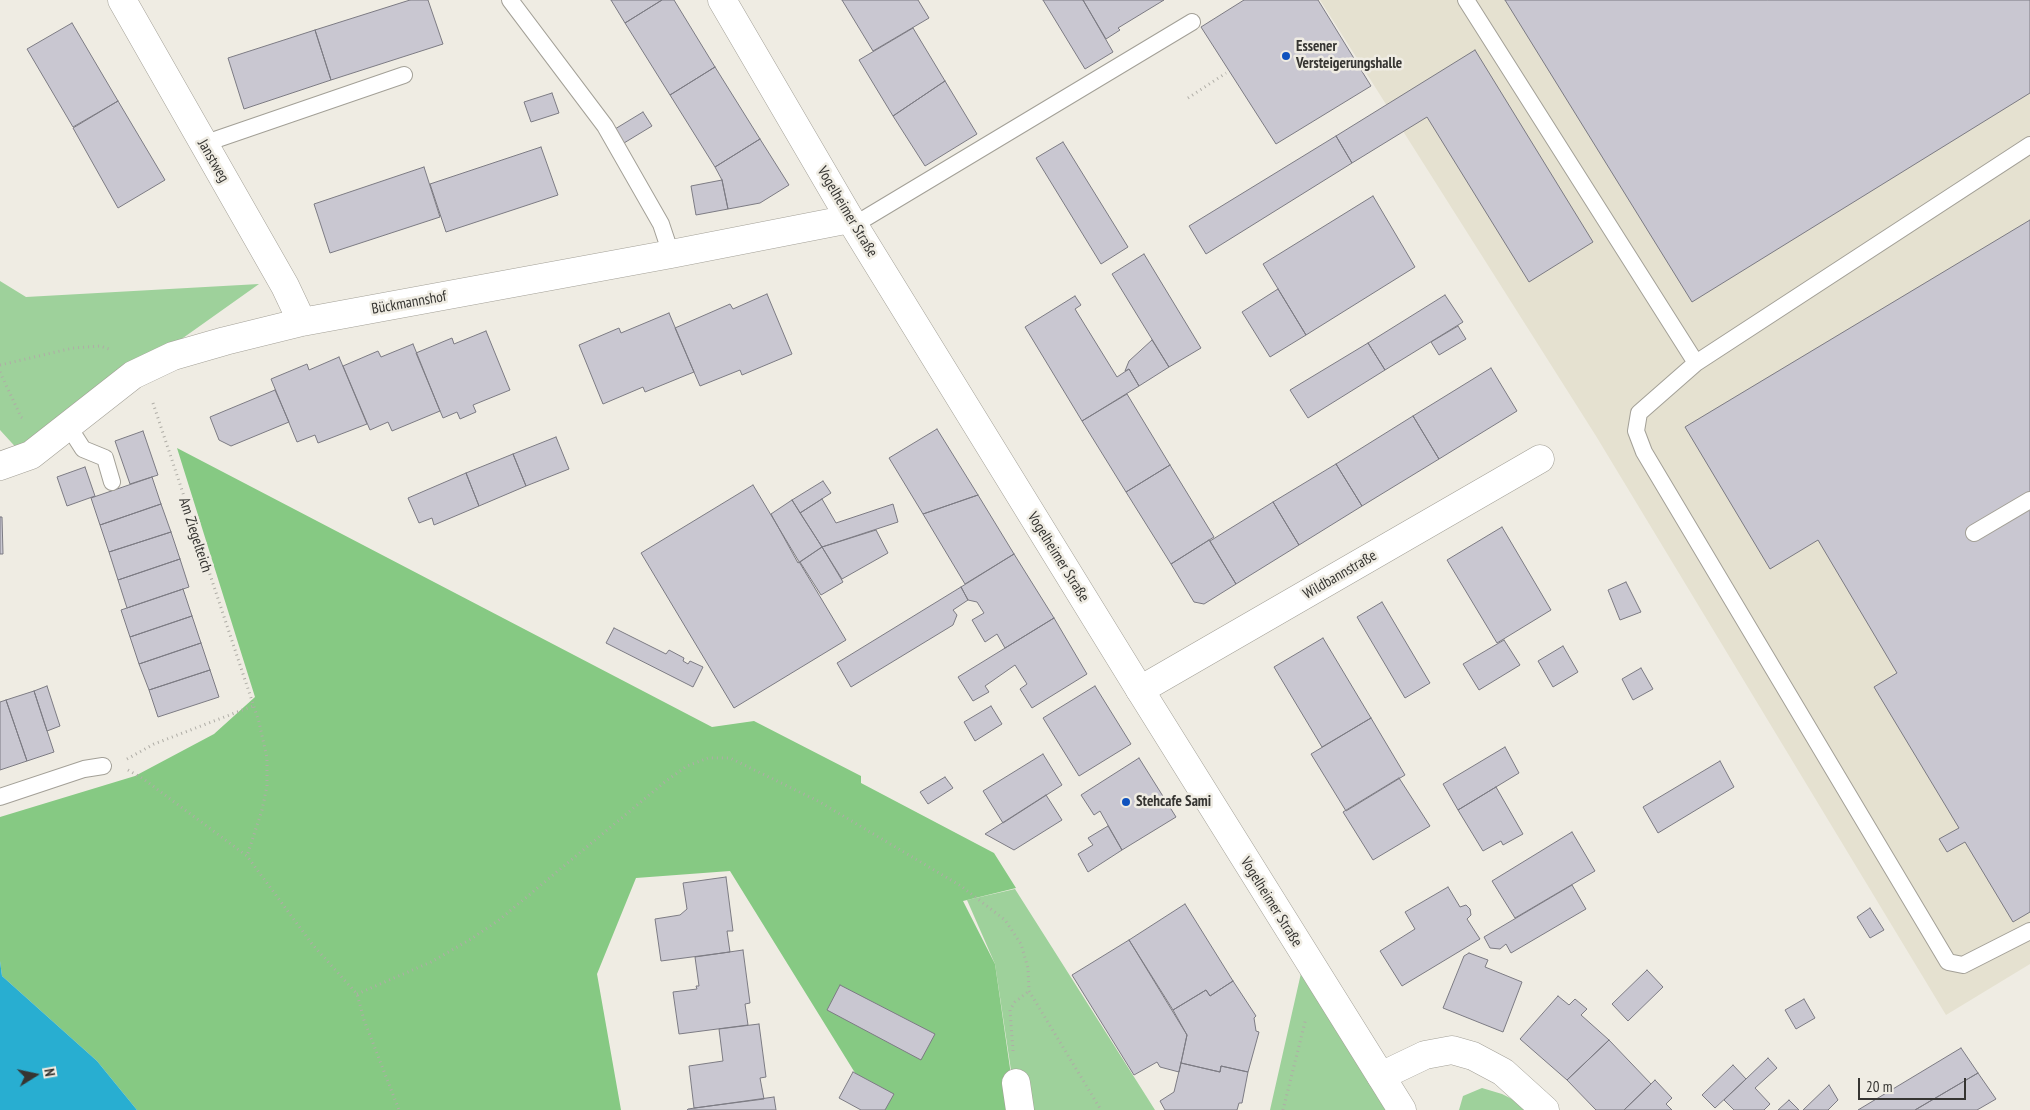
<!DOCTYPE html>
<html>
<head>
<meta charset="utf-8">
<style>
  body { margin:0 }
  #map { position:relative; width:2030px; height:1110px; overflow:hidden; background:#efece3; font-family:"PT Sans Narrow",sans-serif }
  canvas { display:block }
  .north { position:absolute; left:10px; top:1050px; width:50px; height:50px; -webkit-text-stroke:4px #efece3; paint-order:stroke; rotate:80deg; font-size:14px; font-weight:700; line-height:20px; text-align:center; color:#363532 }
  .north::after { content:''; display:block; margin:auto; width:18px; height:22px; background:#363532; clip-path:polygon(50% 0,100% 100%,50% 72%,0 100%) }
  .scale { position:absolute; left:1858px; top:1078px; width:108px; height:22px; box-sizing:border-box; border:2px solid #363532; border-top:0; padding-left:6px; font-size:15px; line-height:18px; white-space:nowrap; color:#363532; -webkit-text-stroke:4px #efece3; paint-order:stroke }
</style>
</head>
<body>
<div id="map">
<canvas width="2030" height="1110"></canvas>
<div class="north">N</div>
<div class="scale">20 m</div>
</div>
<script>
const g = document.querySelector('canvas').getContext('2d');
g.lineJoin = 'round';
function fillPath(path, color) { g.fillStyle = color; g.fill(path, 'evenodd'); }
const poly = rows => new Path2D(rows.map(r => 'M' + r).join(''));
function strokePath(path, color, width, dash) { g.strokeStyle = color; g.lineWidth = width; g.lineCap = dash ? 'butt' : 'round'; g.setLineDash(dash || []); g.stroke(path); }
function drawText(font, color, halo, rows, align = 'center') {
  g.font = font + ' "PT Sans Narrow",sans-serif'; g.lineWidth = 5; g.setLineDash([]); g.textBaseline = 'middle'; g.strokeStyle = halo; g.fillStyle = color; for (const [text, x, y, turn = 0] of rows) {
    g.save(); g.translate(x, y); g.rotate((+turn || 0) * Math.PI / 180); g.textAlign = isNaN(turn) ? turn : align; if (halo) g.strokeText(text, 0, 0); g.fillText(text, 0, 0); g.restore();
  }
}
const built = poly([
  [1320,0,2030,0,2030,964,1946,1015,1596,436]
]);
const green = poly([
  [0,281,26,297,259,284,21,453,0,430],
  [1015,889,1155,1110,1017,1110,995,964,967,900],
  [1304,960,1400,1110,1270,1110],
  [1482,1088,1502,1094,1534,1110,1459,1110,1463,1096]
]);
const forest = poly([
  [177,448,712,727,754,721,861,776,861,783,994,853,1016,888,963,901,995,964,1016,1110,878,1110,730,871,636,878,597,974,621,1110,137,1110,97,1061,2,976,0,961,0,817,135,776,214,734,255,697]
]);
const water = poly([
  [0,961,2,976,97,1061,137,1110,0,1110]
]);
const building = poly([
  [410,0,428,0,443,44,331,80,315,30,410,0],
  [611,0,662,0,625,23,611,0],
  [662,0,674,0,715,67,670,95,625,23,662,0],
  [842,0,918,0,929,18,873,51,842,0],
  [1043,0,1083,0,1113,52,1085,69,1043,0],
  [1083,0,1164,0,1118,28,1120,30,1106,39,1083,0],
  [1244,0,1318,0,1371,86,1276,144,1201,27,1244,0],
  [1505,0,2030,0,2030,93,1692,302,1505,0],
  [72,23,118,101,73,127,27,49,72,23],
  [913,28,945,81,893,116,859,60,913,28],
  [315,30,331,80,244,109,228,58,315,30],
  [1475,50,1593,242,1529,282,1427,117,1352,163,1336,136,1475,50],
  [715,67,760,139,715,167,670,95,715,67],
  [945,81,977,134,925,166,893,116,945,81],
  [552,93,559,113,531,122,524,102,552,93],
  [118,101,165,180,118,208,73,128,118,101],
  [643,112,652,126,624,143,615,129,643,112],
  [1336,136,1352,163,1206,254,1189,226,1336,136],
  [760,139,789,185,760,203,728,209,722,180,715,167,760,139],
  [1063,142,1128,247,1101,264,1036,158,1063,142],
  [541,147,558,195,446,232,430,184,541,147],
  [424,167,440,217,330,253,314,204,424,167],
  [722,180,728,209,696,215,691,186,722,180],
  [1373,196,1415,267,1306,335,1263,264,1373,196],
  [2030,220,2030,912,2013,922,1965,842,1947,852,1939,839,1959,828,1874,687,1897,673,1818,540,1770,569,1685,427,2030,220],
  [1144,254,1201,348,1169,367,1112,274,1144,254],
  [1278,289,1306,335,1270,357,1242,312,1278,289],
  [767,294,792,354,742,375,740,370,700,386,675,328,730,304,733,309,767,294],
  [1445,295,1463,322,1385,370,1368,343,1445,295],
  [1075,296,1081,305,1075,309,1117,377,1129,369,1139,386,1082,421,1025,327,1075,296],
  [669,313,694,372,645,392,643,387,603,404,579,345,619,328,621,333,669,313],
  [1458,326,1466,339,1439,355,1431,342,1458,326],
  [486,331,510,390,473,405,476,412,460,419,457,412,443,418,416,353,452,338,454,344,486,331],
  [1152,340,1169,367,1139,386,1129,369,1125,371,1129,361,1152,340],
  [1368,343,1385,370,1308,418,1290,390,1368,343],
  [413,344,440,411,392,431,388,422,370,430,343,366,378,351,381,357,413,344],
  [339,357,367,424,318,443,315,435,297,442,271,379,307,364,309,370,339,357],
  [1491,368,1517,411,1439,459,1413,416,1491,368],
  [275,390,289,422,231,446,219,440,210,417,275,390],
  [1127,394,1170,465,1126,492,1082,421,1127,394],
  [1413,416,1439,459,1362,506,1336,464,1413,416],
  [937,429,978,495,923,514,889,458,937,429],
  [143,431,158,475,130,484,115,441,143,431],
  [556,437,569,469,526,486,513,454,556,437],
  [513,454,526,486,479,506,466,473,513,454],
  [1336,464,1362,506,1299,545,1273,502,1336,464],
  [1170,465,1214,537,1171,564,1126,492,1170,465],
  [85,467,95,496,67,506,57,477,85,467],
  [466,473,479,506,434,525,432,518,419,523,408,498,466,473],
  [152,477,161,504,100,525,91,498,152,477],
  [823,481,831,493,800,513,792,500,823,481],
  [753,485,846,640,734,708,641,553,753,485],
  [978,495,1014,554,965,584,923,514,978,495],
  [822,499,836,523,893,504,898,522,822,547,800,513,822,499],
  [792,500,822,547,798,563,771,514,792,500],
  [1273,502,1299,545,1236,584,1210,541,1273,502],
  [161,504,171,532,109,552,100,525,161,504],
  [0,517,2,517,3,554,0,554,0,517],
  [1502,527,1551,610,1497,643,1447,560,1502,527],
  [876,530,888,553,842,579,822,547,876,530],
  [171,532,180,559,118,580,109,552,171,532],
  [1209,540,1236,584,1204,604,1194,602,1171,564,1209,540],
  [822,547,843,582,821,595,800,562,822,547],
  [1014,554,1054,618,1005,648,997,634,985,642,972,620,984,613,977,602,968,600,961,587,1014,554],
  [180,559,189,587,127,608,118,580,180,559],
  [1626,582,1641,612,1620,620,1608,590,1626,582],
  [961,587,968,600,953,610,957,615,953,625,851,687,837,663,961,587],
  [183,589,192,616,130,637,121,610,183,589],
  [1382,602,1430,683,1405,698,1357,617,1382,602],
  [192,616,201,643,139,664,130,637,192,616],
  [1054,618,1087,674,1032,708,1020,689,1027,684,1015,665,985,686,989,692,973,701,958,677,1054,618],
  [614,628,666,654,669,650,684,658,683,661,688,664,690,661,703,667,693,687,606,643,614,628],
  [1323,638,1371,718,1322,747,1274,667,1323,638],
  [1504,640,1520,665,1479,690,1463,664,1504,640],
  [201,643,210,670,149,690,139,664,201,643],
  [1563,646,1578,672,1553,687,1538,661,1563,646],
  [1641,668,1653,689,1633,700,1622,679,1641,668],
  [210,670,219,697,158,717,149,690,210,670],
  [47,686,60,726,47,731,34,691,47,686],
  [1095,686,1131,744,1079,776,1043,718,1095,686],
  [34,691,54,752,27,761,6,700,34,691],
  [6,700,27,761,0,770,0,702,6,700],
  [991,706,1002,724,975,741,964,722,991,706],
  [1371,718,1405,775,1346,811,1311,754,1371,718],
  [1505,747,1519,773,1458,810,1443,784,1505,747],
  [1043,754,1062,785,1003,823,983,791,1043,754],
  [1139,758,1176,817,1122,850,1100,811,1094,815,1081,795,1139,758],
  [1720,761,1734,787,1658,833,1643,807,1720,761],
  [945,777,953,788,928,804,920,792,945,777],
  [1399,778,1430,826,1373,860,1343,812,1399,778],
  [1496,787,1523,834,1503,845,1501,841,1483,851,1458,810,1496,787],
  [1046,795,1062,820,1014,850,985,834,1046,795],
  [1108,826,1122,850,1088,872,1078,854,1093,845,1088,838,1108,826],
  [1572,832,1595,871,1515,918,1492,881,1572,832],
  [726,877,733,931,727,931,730,952,661,961,655,919,680,915,687,909,683,883,726,877],
  [1572,885,1586,909,1511,953,1506,944,1500,949,1490,948,1484,937,1572,885],
  [1448,887,1460,907,1466,905,1470,909,1471,915,1467,919,1480,939,1402,986,1380,951,1415,929,1405,912,1448,887],
  [1185,904,1233,981,1210,996,1206,990,1173,1010,1129,940,1185,904],
  [1870,908,1884,930,1870,938,1857,917,1870,908],
  [1129,940,1187,1035,1179,1072,1160,1067,1157,1062,1134,1075,1072,975,1129,940],
  [743,950,750,1003,745,1004,748,1025,679,1034,673,992,697,989,696,986,699,986,695,957,743,950],
  [1469,953,1488,960,1485,967,1522,982,1503,1032,1443,1008,1464,956,1469,953],
  [1647,970,1663,987,1628,1021,1612,1004,1647,970],
  [1233,981,1256,1016,1254,1018,1256,1031,1259,1032,1248,1072,1221,1066,1220,1072,1181,1063,1187,1035,1173,1010,1206,990,1210,996,1233,981],
  [840,985,935,1034,921,1060,827,1010,840,985],
  [1558,996,1569,1005,1575,999,1587,1009,1581,1015,1609,1040,1567,1080,1520,1039,1558,996],
  [1804,999,1815,1018,1796,1029,1785,1010,1804,999],
  [759,1024,766,1077,760,1078,764,1099,694,1108,689,1066,723,1061,719,1029,759,1024],
  [1609,1040,1651,1084,1624,1110,1596,1110,1567,1080,1609,1040],
  [1961,1048,1978,1073,1915,1110,1858,1110,1961,1048],
  [1768,1058,1777,1068,1755,1088,1770,1104,1764,1110,1734,1110,1724,1100,1768,1058],
  [1181,1063,1220,1072,1221,1066,1248,1072,1242,1103,1239,1103,1237,1110,1165,1110,1160,1101,1174,1092,1181,1063],
  [1733,1065,1746,1079,1715,1108,1702,1095,1733,1065],
  [853,1072,894,1094,885,1110,861,1110,839,1098,853,1072],
  [1978,1073,1996,1099,1977,1110,1915,1110,1978,1073],
  [1655,1080,1672,1098,1666,1104,1672,1110,1624,1110,1655,1080],
  [1829,1085,1838,1100,1828,1110,1803,1110,1829,1085],
  [774,1097,776,1110,687,1110,688,1109,774,1097],
  [1789,1100,1799,1110,1778,1110,1789,1100]
]);
const path = poly([
  [1188,98,1226,73],
  [0,365,73,348,100,346,112,350],
  [0,372,21,417,25,420],
  [153,403,259,722,267,758,267,786,262,810,247,856],
  [127,759,154,744,253,706],
  [128,770,142,778,247,856,312,944,357,994,364,1020,399,1110],
  [357,994,431,962,471,939,499,920,666,781,687,766,708,758,730,758,818,801,961,886,1005,920,1021,944,1028,968,1029,991,1101,1110],
  [1013,1051,1010,1010,1015,1002,1029,991],
  [1283,1110,1306,1018]
]);
const lane = poly([
  [510,0,605,126,661,224,671,254],
  [1466,0,1696,363,2030,145],
  [203,144,404,75],
  [854,225,1192,22],
  [1696,363,1639,413,1636,431,1644,452,1948,962,1963,965,2030,931],
  [67,424,83,449,105,458,112,482],
  [1974,533,2030,500],
  [0,797,84,769,103,766]
]);
const street = poly([
  [122,0,285,286,302,322],
  [0,466,31,455,133,375,173,356,225,341,302,322,671,254,850,219],
  [1140,690,1540,459],
  [1381,1076,1425,1055,1452,1050,1473,1056,1503,1072,1545,1110],
  [1016,1083,1020,1110]
]);
const secondary = poly([
  [722,0,850,219,1140,690,1402,1110]
]);
const markers = [
  [1286,56,5,"#1053be"],
  [1126,802,5,"#1053be"]
];
const poiNames = [
  ["Essener",1296,47],
  ["Versteigerungshalle",1296,64],
  ["Stehcafe Sami",1136,802]
];
const streetNames = [
  ["Janstweg",213,161,60],
  ["Vogelheimer Straße",847,212,59],
  ["Bückmannshof",409,303,-10],
  ["Am Ziegelteich",195,535,72],
  ["Vogelheimer Straße",1058,557,58],
  ["Wildbannstraße",1340,575,-30],
  ["Vogelheimer Straße",1271,902,58]
];
fillPath(built, '#e5e1d0');
fillPath(green, '#9ed19b');
fillPath(forest, '#86c983');
fillPath(water, '#28aed1');
fillPath(building, '#c9c7d1');
strokePath(building, '#7c7b83', 1);
strokePath(lane, '#a3a097', 18);
strokePath(street, '#a3a097', 29);
strokePath(secondary, '#a3a097', 29);
strokePath(path, '#afada6', 3, [1, 4]);
strokePath(lane, '#fff', 16);
strokePath(street, '#fff', 28);
strokePath(secondary, '#fff', 28);
for (const [x, y, r, color] of markers) { const dot = new Path2D(); dot.arc(x, y, r, 0, 2 * Math.PI); g.fillStyle = color; g.fill(dot); strokePath(dot, '#efece3', 2); }
drawText('bold 15px', '#363532', '#efece3', poiNames, 'left');
drawText('15px', '#363532', '#efece3', streetNames);
</script>
</body>
</html>
